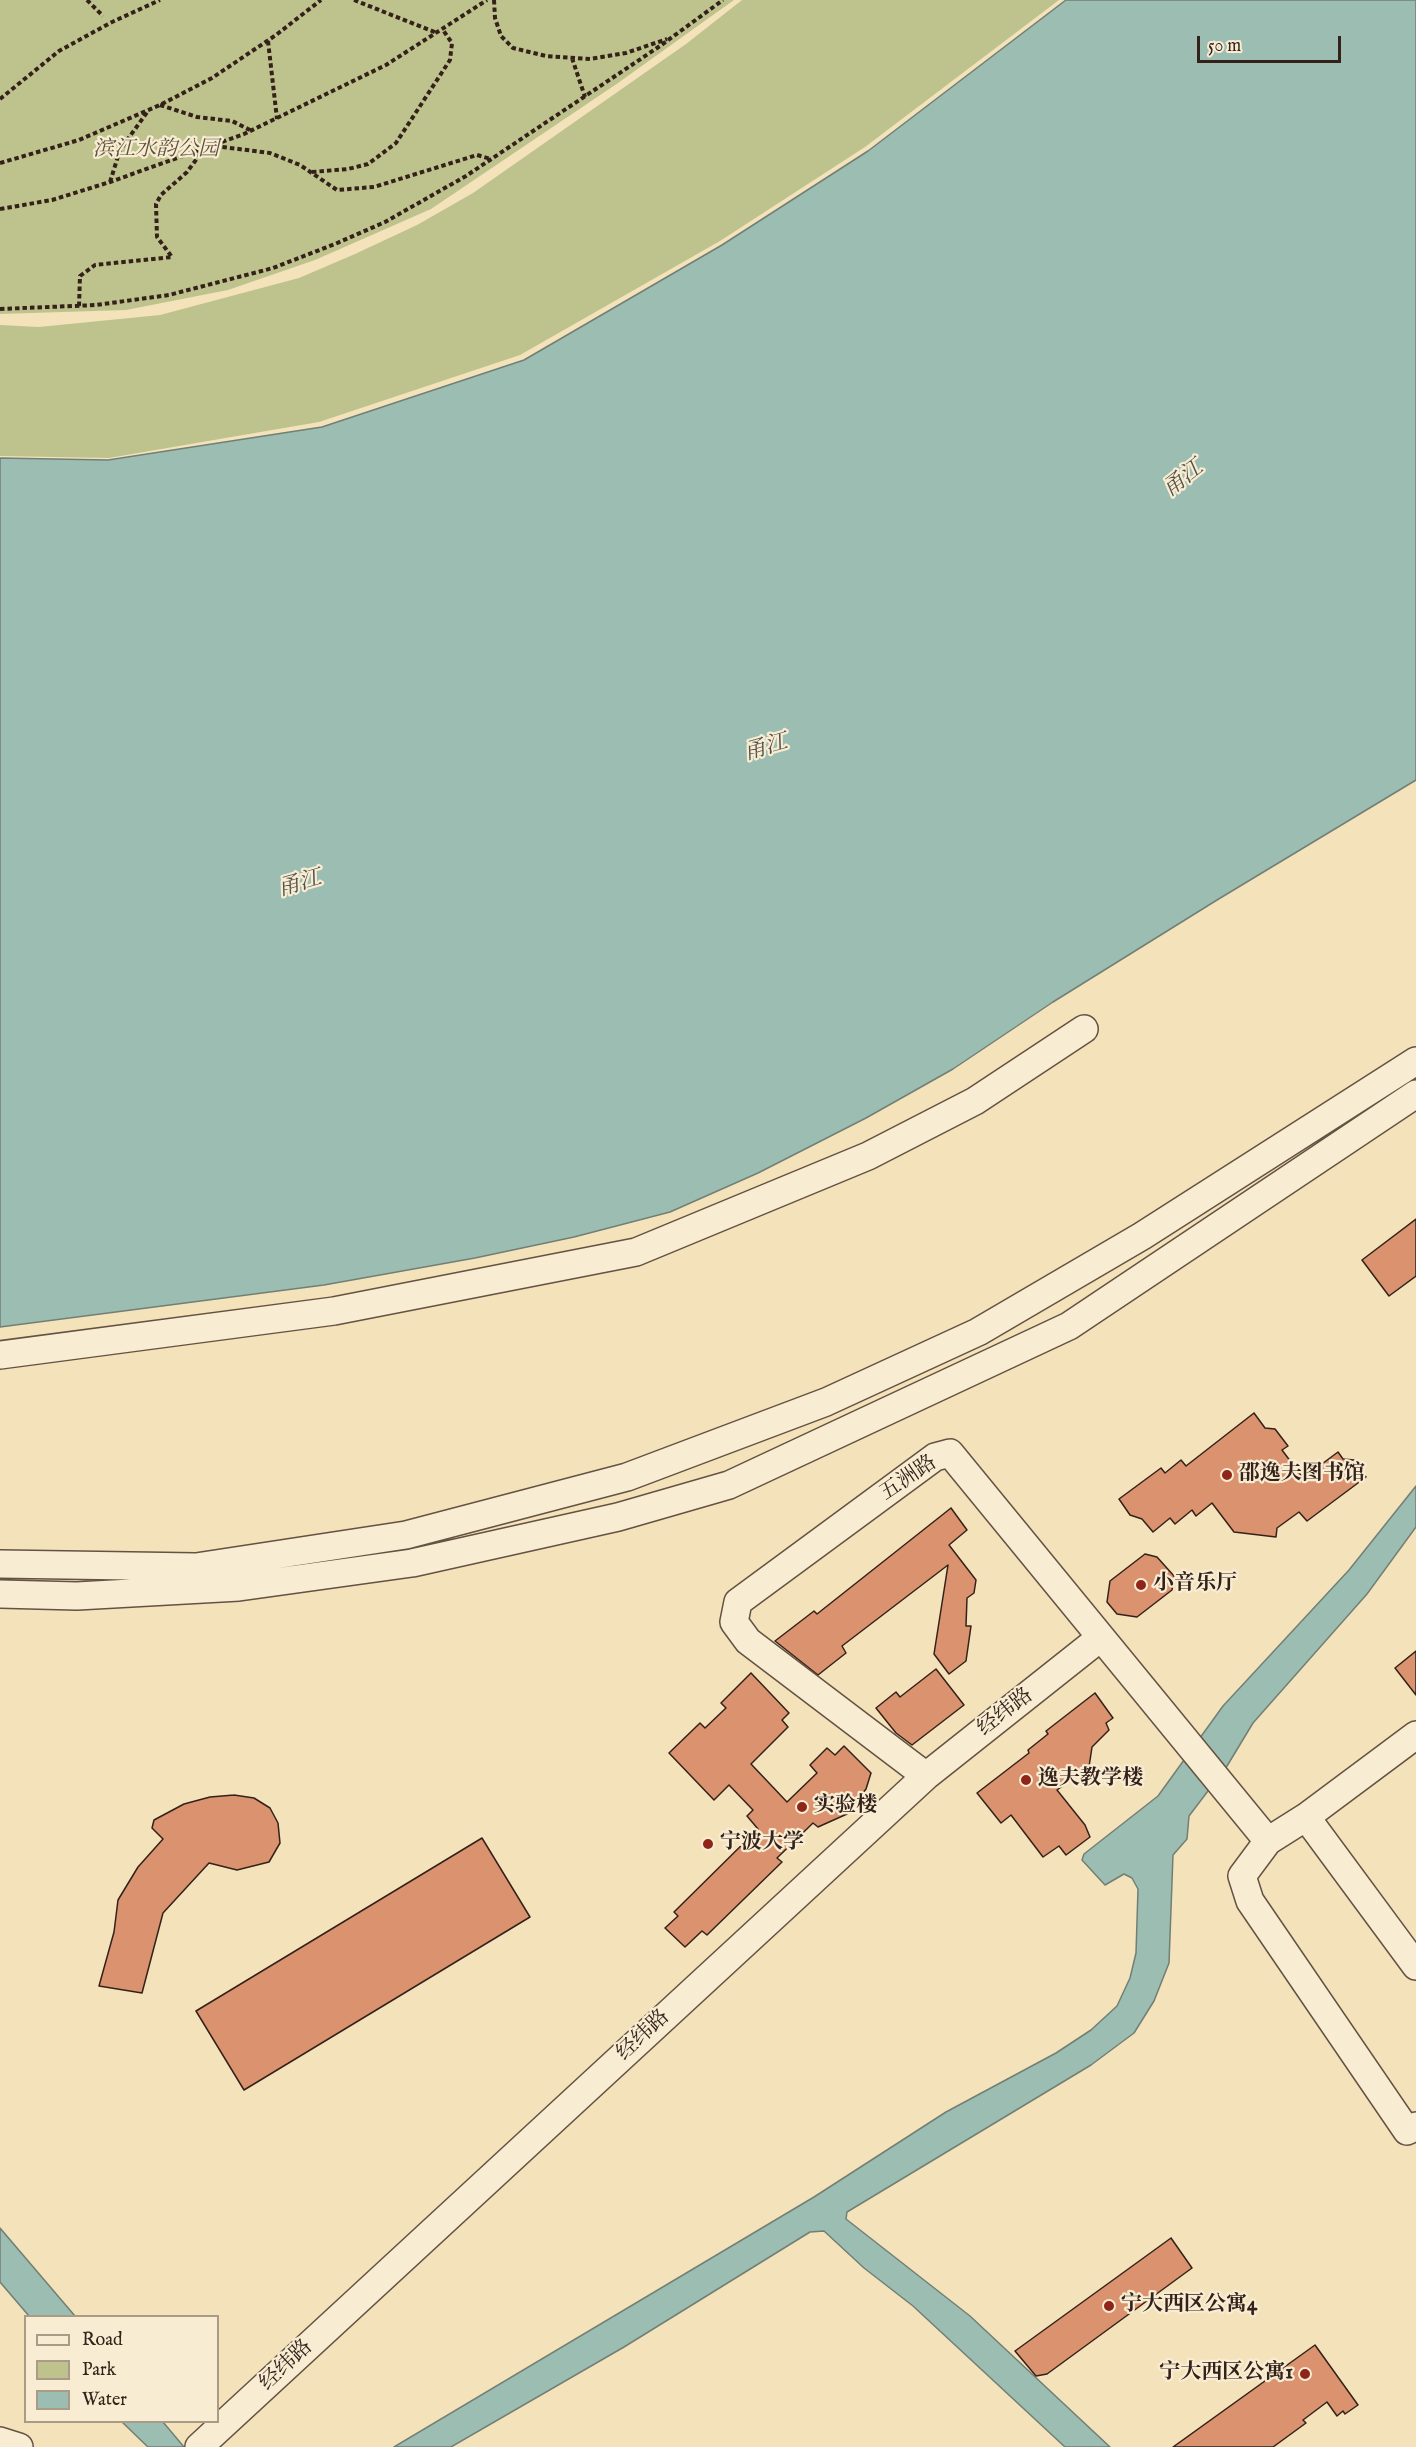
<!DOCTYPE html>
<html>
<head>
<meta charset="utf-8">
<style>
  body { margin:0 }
  #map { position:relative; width:1416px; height:2447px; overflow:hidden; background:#f4e2bb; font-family:"IM FELL English",serif }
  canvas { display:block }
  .legend { position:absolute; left:24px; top:2315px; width:195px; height:108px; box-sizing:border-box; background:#f8ecd3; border:2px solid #aa9b89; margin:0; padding:8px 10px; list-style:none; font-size:18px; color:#34221a }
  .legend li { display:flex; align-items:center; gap:12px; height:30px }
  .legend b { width:30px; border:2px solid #aa9b89 }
  .scale { position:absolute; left:1197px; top:36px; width:144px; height:27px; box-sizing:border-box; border:3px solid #34221a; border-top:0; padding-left:8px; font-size:18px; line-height:21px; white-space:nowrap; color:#34221a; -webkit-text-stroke:4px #f8ecd3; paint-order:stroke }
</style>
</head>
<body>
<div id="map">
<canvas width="1416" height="2447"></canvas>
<ul class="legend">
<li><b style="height:8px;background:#f8ecd3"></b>Road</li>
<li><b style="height:16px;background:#bec38e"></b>Park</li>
<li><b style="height:16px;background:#9cbdb2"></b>Water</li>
</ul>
<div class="scale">50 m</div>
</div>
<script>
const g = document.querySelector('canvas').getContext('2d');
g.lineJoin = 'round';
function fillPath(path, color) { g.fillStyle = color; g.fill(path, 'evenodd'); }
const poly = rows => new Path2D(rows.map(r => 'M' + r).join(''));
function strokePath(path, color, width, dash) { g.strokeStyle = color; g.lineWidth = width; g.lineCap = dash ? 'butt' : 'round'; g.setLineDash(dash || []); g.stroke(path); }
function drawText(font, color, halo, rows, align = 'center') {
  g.font = font + ' "IM FELL English","Noto Serif SC",serif'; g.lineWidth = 4.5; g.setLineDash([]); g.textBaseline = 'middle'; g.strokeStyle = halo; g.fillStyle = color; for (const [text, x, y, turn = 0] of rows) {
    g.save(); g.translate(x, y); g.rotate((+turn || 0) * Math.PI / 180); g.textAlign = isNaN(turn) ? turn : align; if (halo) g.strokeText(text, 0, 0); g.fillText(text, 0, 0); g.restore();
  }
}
const green = poly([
  [0,0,734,0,618,83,431,209,315,260,228,290,126,310,0,314],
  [742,0,1059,0,865,147,720,241,520,355,319,422,109,458,0,456,0,325,39,327,160,315,299,278,355,254,417,225,473,193,686,44]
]);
const water = poly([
  [1066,0,1416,0,1416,780,1217,900,1053,1002,953,1069,866,1118,758,1173,670,1212,574,1237,475,1258,324,1285,0,1327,0,458,108,460,322,427,524,360,722,245,868,151,1066,0],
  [1416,1486,1416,1527,1367,1594,1253,1723,1227,1766,1189,1816,1187,1839,1173,1855,1169,1963,1154,2001,1134,2033,1091,2065,847,2212,846,2219,970,2316,1110,2447,1065,2447,913,2306,864,2268,824,2231,810,2232,624,2347,451,2447,394,2447,814,2197,946,2112,1056,2053,1091,2030,1117,2006,1130,1978,1136,1953,1138,1889,1132,1878,1124,1874,1105,1885,1082,1860,1084,1854,1158,1796,1223,1706,1349,1570,1416,1486],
  [0,2228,75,2316,29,2316,0,2282,0,2228],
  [122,2422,163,2422,184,2447,148,2447,122,2422]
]);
const building = poly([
  [1416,1219,1416,1276,1389,1296,1362,1260,1416,1219],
  [1254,1413,1265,1428,1275,1429,1288,1446,1282,1450,1303,1478,1338,1452,1343,1459,1354,1460,1366,1477,1307,1521,1299,1512,1277,1528,1276,1537,1234,1532,1212,1503,1196,1516,1192,1510,1175,1524,1170,1518,1153,1532,1142,1519,1130,1515,1119,1499,1161,1468,1165,1473,1181,1460,1186,1466,1254,1413],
  [951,1508,967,1530,949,1545,976,1580,974,1593,967,1598,966,1626,971,1626,966,1661,949,1674,934,1654,948,1565,842,1646,846,1653,818,1675,775,1641,814,1611,817,1614,951,1508],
  [1145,1554,1157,1557,1174,1576,1172,1590,1137,1617,1117,1614,1107,1602,1110,1581,1145,1554],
  [1416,1651,1416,1695,1395,1668,1416,1651],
  [936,1669,964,1705,912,1745,896,1733,876,1708,896,1692,900,1697,936,1669],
  [751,1673,789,1713,782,1720,788,1727,751,1764,787,1802,817,1773,810,1765,827,1748,835,1755,844,1746,871,1773,866,1789,847,1814,818,1827,813,1823,777,1858,782,1862,707,1935,702,1931,685,1947,665,1928,678,1916,674,1912,758,1829,747,1816,753,1810,729,1785,714,1800,669,1753,700,1723,705,1728,726,1708,721,1703,751,1673],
  [1095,1693,1113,1718,1106,1723,1109,1730,1092,1747,1089,1767,1057,1790,1085,1825,1090,1837,1066,1855,1059,1846,1043,1857,1011,1815,1001,1823,977,1793,1029,1753,1028,1750,1048,1734,1046,1731,1095,1693],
  [234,1795,254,1798,270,1808,278,1823,280,1843,269,1862,237,1870,209,1863,163,1913,142,1993,99,1986,114,1932,118,1900,138,1867,163,1839,152,1828,154,1820,184,1804,210,1797,234,1795],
  [482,1838,530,1917,244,2090,196,2011,482,1838],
  [1171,2238,1192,2268,1047,2374,1036,2376,1015,2351,1171,2238],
  [1315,2345,1358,2405,1345,2414,1343,2411,1337,2416,1327,2402,1303,2420,1306,2423,1273,2447,1173,2447,1315,2345]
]);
const path = poly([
  [87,0,103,16],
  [354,0,437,33],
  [494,0,495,18,501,36,513,48,546,56,590,59,626,53,667,39],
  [268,41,277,119],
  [572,58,585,97],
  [0,99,59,51,112,22,160,0],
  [160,105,197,117,232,121,250,130],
  [215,146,270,153,300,165,337,190,374,187,477,155,491,159],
  [0,163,79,140,160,105,212,78,276,35,321,0],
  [312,172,348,169,368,164,396,143,450,60,452,43,443,30],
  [110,182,120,150,148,111],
  [0,209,52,200,110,182,244,134,386,65,487,0],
  [79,306,80,276,95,265,172,257,157,237,156,204,161,195,187,172,204,149],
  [0,309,96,305,169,295,273,268,335,244,385,222,466,176,660,46,723,0]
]);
const minor = poly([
  [0,1355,334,1311,636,1252,868,1156,975,1101,1084,1029],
  [0,1564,196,1567,406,1535,627,1477,826,1402,978,1332,1142,1236,1416,1061],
  [0,1594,77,1596,239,1587,412,1563,618,1517,729,1485,1069,1326,1416,1094],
  [926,1776,748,1641,734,1622,738,1602,935,1457,950,1453,1268,1841],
  [1306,1817,1416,1735],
  [1416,1966,1306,1817,1268,1841,1242,1876,1250,1901,1407,2131,1416,2126],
  [0,2441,19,2447],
  [199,2447,926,1776,1100,1638]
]);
const markers = [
  [1227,1475,6,"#8f2418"],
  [1141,1585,6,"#8f2418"],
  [1026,1780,6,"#8f2418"],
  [802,1807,6,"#8f2418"],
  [708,1844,6,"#8f2418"],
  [1109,2306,6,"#8f2418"],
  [1305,2374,6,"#8f2418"]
];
const parkNames = [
  ["滨江水韵公园",156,151]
];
const poiNames = [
  ["邵逸夫图书馆",1239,1475],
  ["小音乐厅",1153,1585],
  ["逸夫教学楼",1038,1780],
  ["实验楼",814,1807],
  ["宁波大学",720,1844],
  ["宁大西区公寓4",1121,2306],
  ["宁大西区公寓1",1293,2374,"right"]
];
const streetNames = [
  ["五洲路",909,1479,-34],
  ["经纬路",1006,1713,-38],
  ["经纬路",644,2036,-43],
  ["经纬路",287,2366,-43]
];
const waterNames = [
  ["甬江",1184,480,-38],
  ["甬江",766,749,-16],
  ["甬江",300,885,-16]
];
fillPath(green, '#bec38e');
fillPath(water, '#9cbdb2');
strokePath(water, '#727f75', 1.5);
fillPath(building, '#da926f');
strokePath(building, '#34221a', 1.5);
strokePath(minor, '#645242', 30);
strokePath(path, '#34221a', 4, [4.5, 3]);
strokePath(minor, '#f8ecd3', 27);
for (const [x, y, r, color] of markers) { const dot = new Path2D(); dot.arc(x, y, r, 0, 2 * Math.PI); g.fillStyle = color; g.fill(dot); strokePath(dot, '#f8ecd3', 2); }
drawText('italic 21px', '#5d523d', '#f8ecd3', parkNames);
drawText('bold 21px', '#34221a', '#f8ecd3', poiNames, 'left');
drawText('21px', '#34221a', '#f8ecd3', streetNames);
drawText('italic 22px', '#535048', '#f8ecd3', waterNames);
</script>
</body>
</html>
